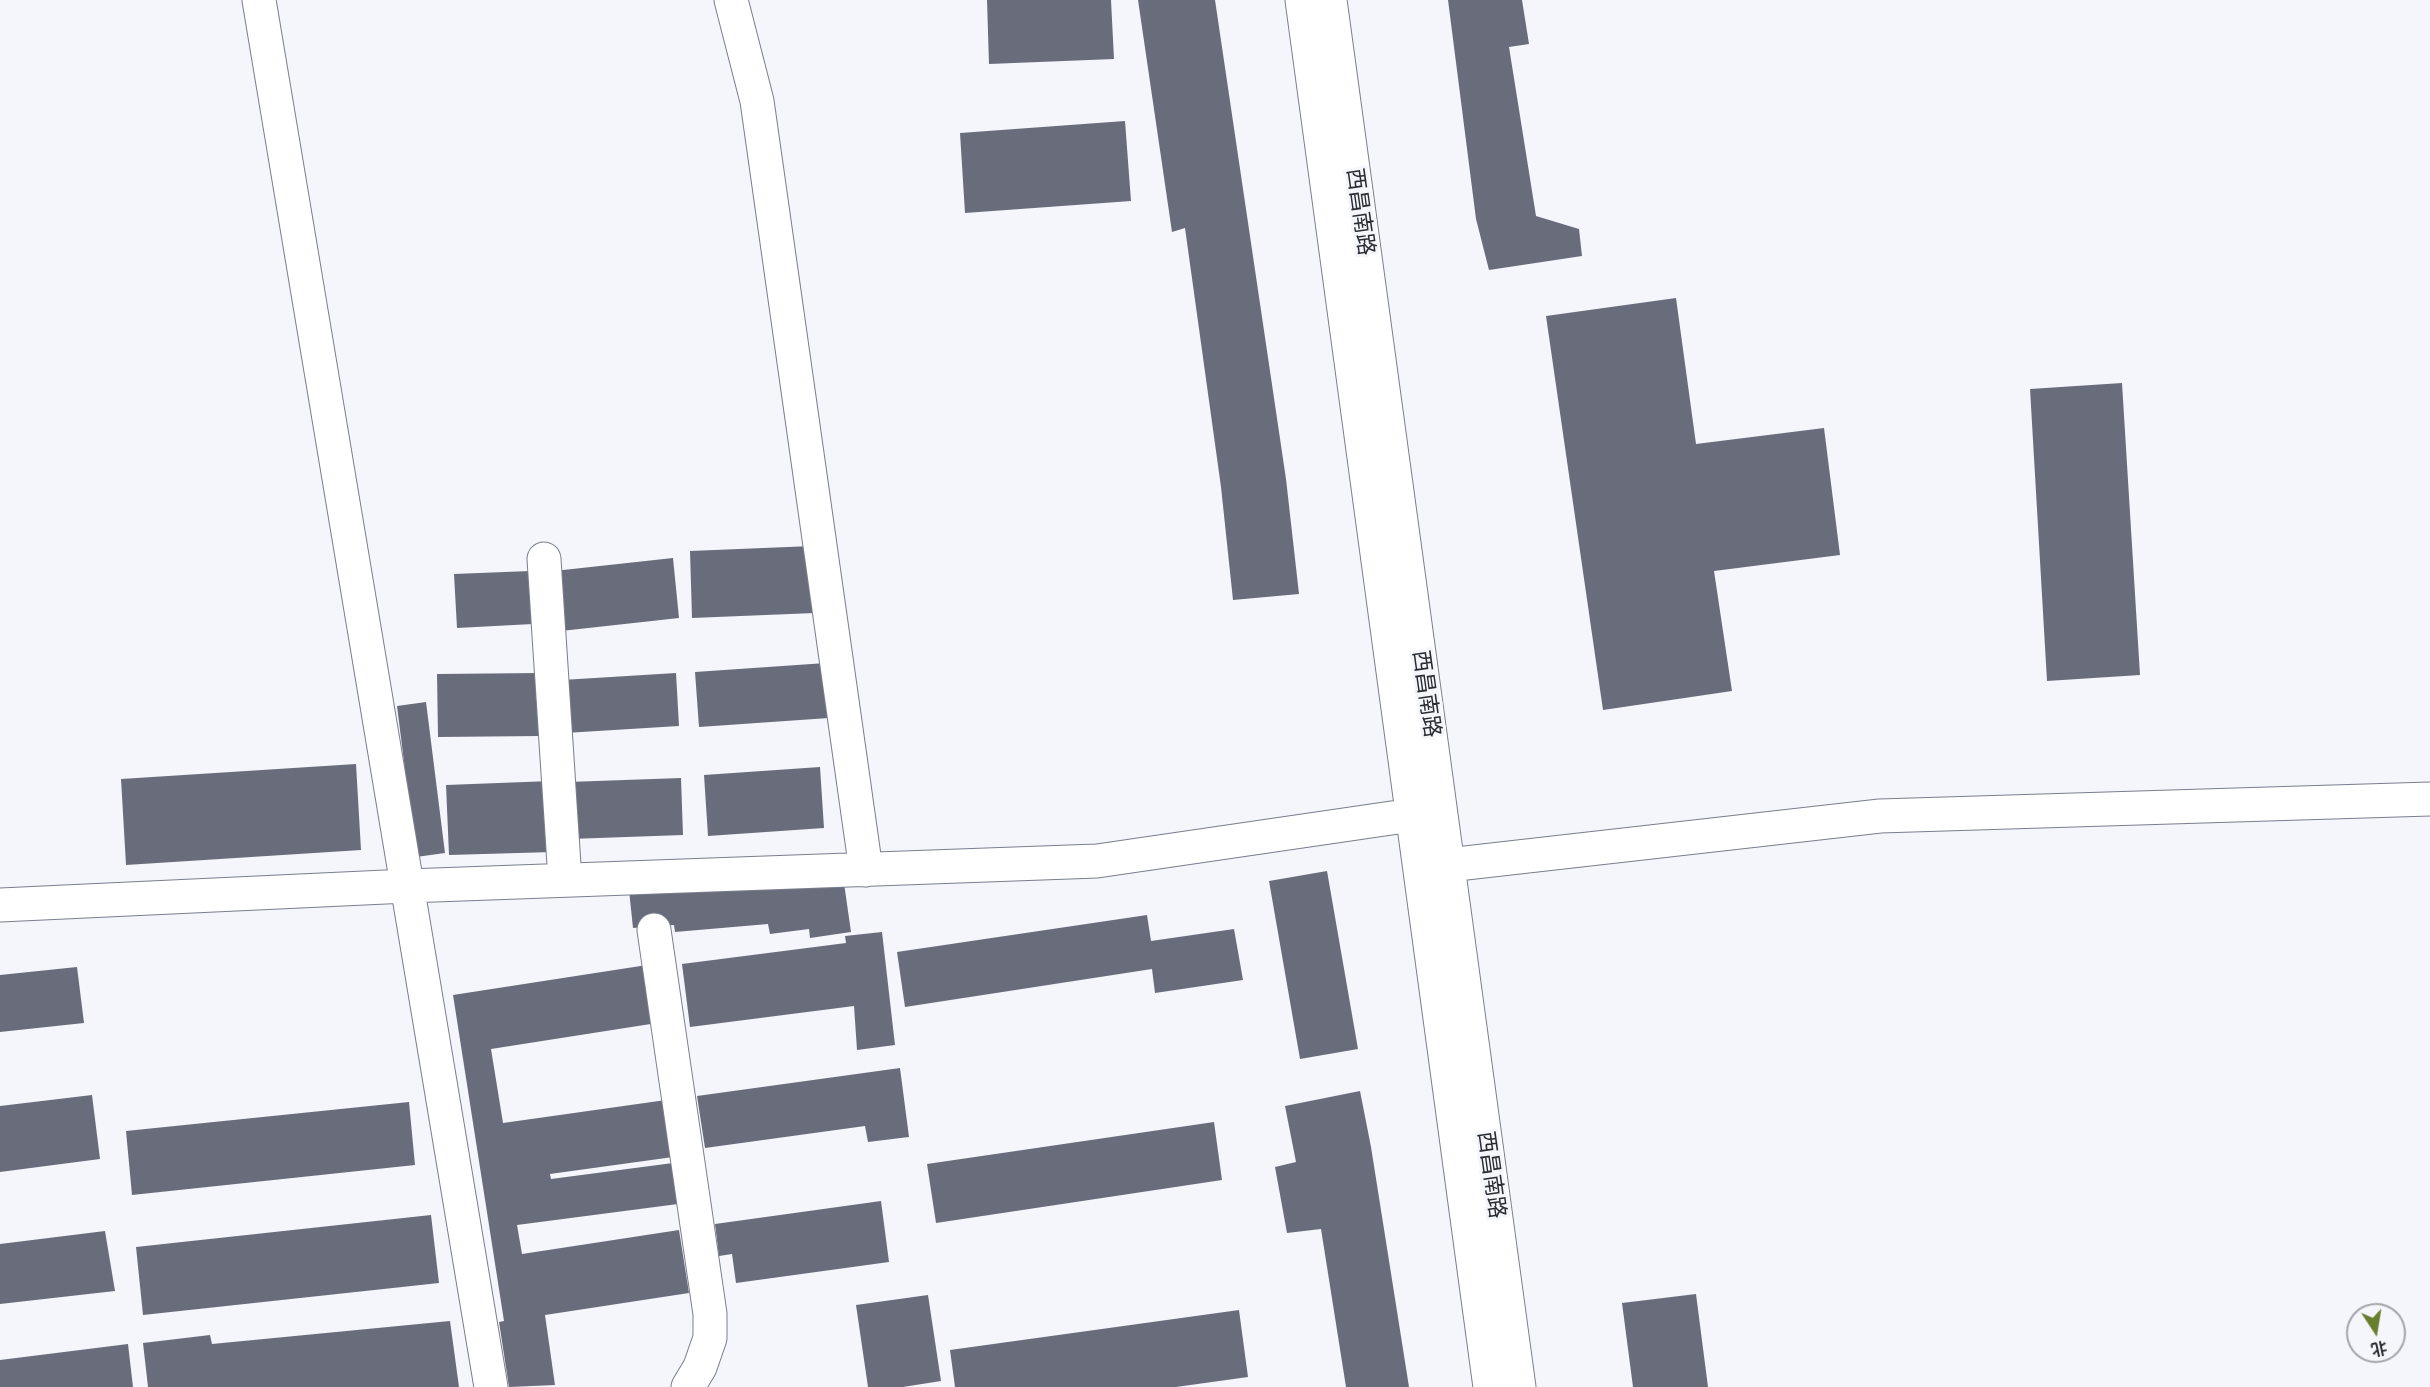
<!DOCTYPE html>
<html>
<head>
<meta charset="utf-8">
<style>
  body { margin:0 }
  #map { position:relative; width:2430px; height:1387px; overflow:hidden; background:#f4f6fc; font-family:"Titillium Web","Noto Sans SC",sans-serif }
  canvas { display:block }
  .north { position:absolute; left:2346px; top:1303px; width:60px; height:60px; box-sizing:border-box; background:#f4f6fc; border:2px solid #a3a5ab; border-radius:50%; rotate:168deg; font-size:16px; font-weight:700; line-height:24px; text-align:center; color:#2a2c32 }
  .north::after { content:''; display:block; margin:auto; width:21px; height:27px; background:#6a7e2f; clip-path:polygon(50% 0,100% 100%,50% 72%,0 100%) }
</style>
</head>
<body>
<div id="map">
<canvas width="2430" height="1387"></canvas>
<div class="north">北</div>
</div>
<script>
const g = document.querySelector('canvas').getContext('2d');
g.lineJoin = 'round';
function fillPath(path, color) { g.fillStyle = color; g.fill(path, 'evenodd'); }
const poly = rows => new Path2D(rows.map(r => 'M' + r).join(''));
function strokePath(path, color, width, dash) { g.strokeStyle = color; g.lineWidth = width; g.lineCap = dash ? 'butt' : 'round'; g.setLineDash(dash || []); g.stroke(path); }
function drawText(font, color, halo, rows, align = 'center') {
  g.font = font + ' "Titillium Web","Noto Sans SC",sans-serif'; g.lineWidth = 6; g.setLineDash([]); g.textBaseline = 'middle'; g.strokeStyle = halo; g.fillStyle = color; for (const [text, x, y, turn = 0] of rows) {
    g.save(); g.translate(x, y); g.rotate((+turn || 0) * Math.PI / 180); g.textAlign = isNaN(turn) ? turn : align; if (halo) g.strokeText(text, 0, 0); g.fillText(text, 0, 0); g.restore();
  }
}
const building = poly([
  [987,0,1111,0,1114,59,989,64],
  [1138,0,1215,0,1286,479,1299,594,1233,600,1221,487,1185,228,1172,232],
  [1448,0,1522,0,1529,44,1509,47,1536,216,1579,229,1582,256,1489,270,1476,219],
  [1125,121,1131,201,965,213,960,133],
  [1676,298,1696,444,1824,428,1840,555,1714,571,1732,691,1603,710,1546,316],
  [2122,383,2140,675,2047,681,2030,389],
  [812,546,815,613,692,618,690,551],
  [673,558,679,618,561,631,554,571],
  [530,571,533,624,457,628,454,574],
  [826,663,829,718,699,727,695,672],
  [540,673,541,736,438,737,437,674],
  [676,673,679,726,565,733,562,680],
  [426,702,445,853,416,857,397,706],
  [356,764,361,850,126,865,121,779],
  [820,767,824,828,708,836,704,775],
  [681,778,683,835,570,839,568,782],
  [551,781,553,852,449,855,446,785],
  [1327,871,1358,1049,1300,1059,1269,881],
  [802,882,803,889,844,883,851,932,810,938,809,929,770,934,768,924,675,932,674,925,633,928,629,890],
  [1147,915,1151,941,1234,929,1243,980,1155,993,1152,969,905,1007,897,952],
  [882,932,895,1045,857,1050,854,1006,690,1027,682,964,846,943,845,936],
  [647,965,657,1023,491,1049,503,1123,666,1100,673,1157,550,1174,551,1179,673,1163,678,1204,517,1225,522,1254,679,1230,689,1293,545,1315,555,1385,509,1387,499,1322,504,1321,453,995],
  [77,967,84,1023,0,1032,0,975],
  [900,1068,909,1137,868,1142,865,1126,705,1148,697,1096],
  [1360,1091,1371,1147,1409,1387,1346,1387,1321,1229,1287,1233,1275,1167,1296,1162,1285,1106],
  [92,1095,100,1159,0,1172,0,1106],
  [409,1102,415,1165,132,1195,126,1131],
  [1214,1122,1222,1180,936,1223,927,1164],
  [881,1201,889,1262,736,1283,732,1254,719,1256,715,1224],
  [431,1215,439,1283,143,1315,136,1247],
  [105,1231,115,1291,0,1304,0,1244],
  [1696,1294,1708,1387,1633,1387,1622,1303],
  [928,1295,941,1381,903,1387,868,1387,856,1305],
  [1239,1310,1248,1377,1176,1387,955,1387,950,1350],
  [450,1321,459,1387,148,1387,143,1343,210,1335,212,1344],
  [128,1344,133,1387,0,1387,0,1360]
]);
const minor = poly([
  [259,0,491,1387],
  [731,0,757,101,866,870],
  [1302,0,1490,1387],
  [1330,0,1519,1387],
  [544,559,565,880],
  [1448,865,1880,816,2430,799],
  [0,905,407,886,1097,861,1412,815],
  [654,930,710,1314,710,1338,700,1367,688,1387]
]);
const streetNames = [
  ["西昌南路",1359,212,82],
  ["西昌南路",1425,694,82],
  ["西昌南路",1490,1175,82]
];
fillPath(building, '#696d7b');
strokePath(minor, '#7a7e8d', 35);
strokePath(minor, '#fff', 33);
drawText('22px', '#2a2c32', '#f4f6fc', streetNames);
</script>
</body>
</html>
